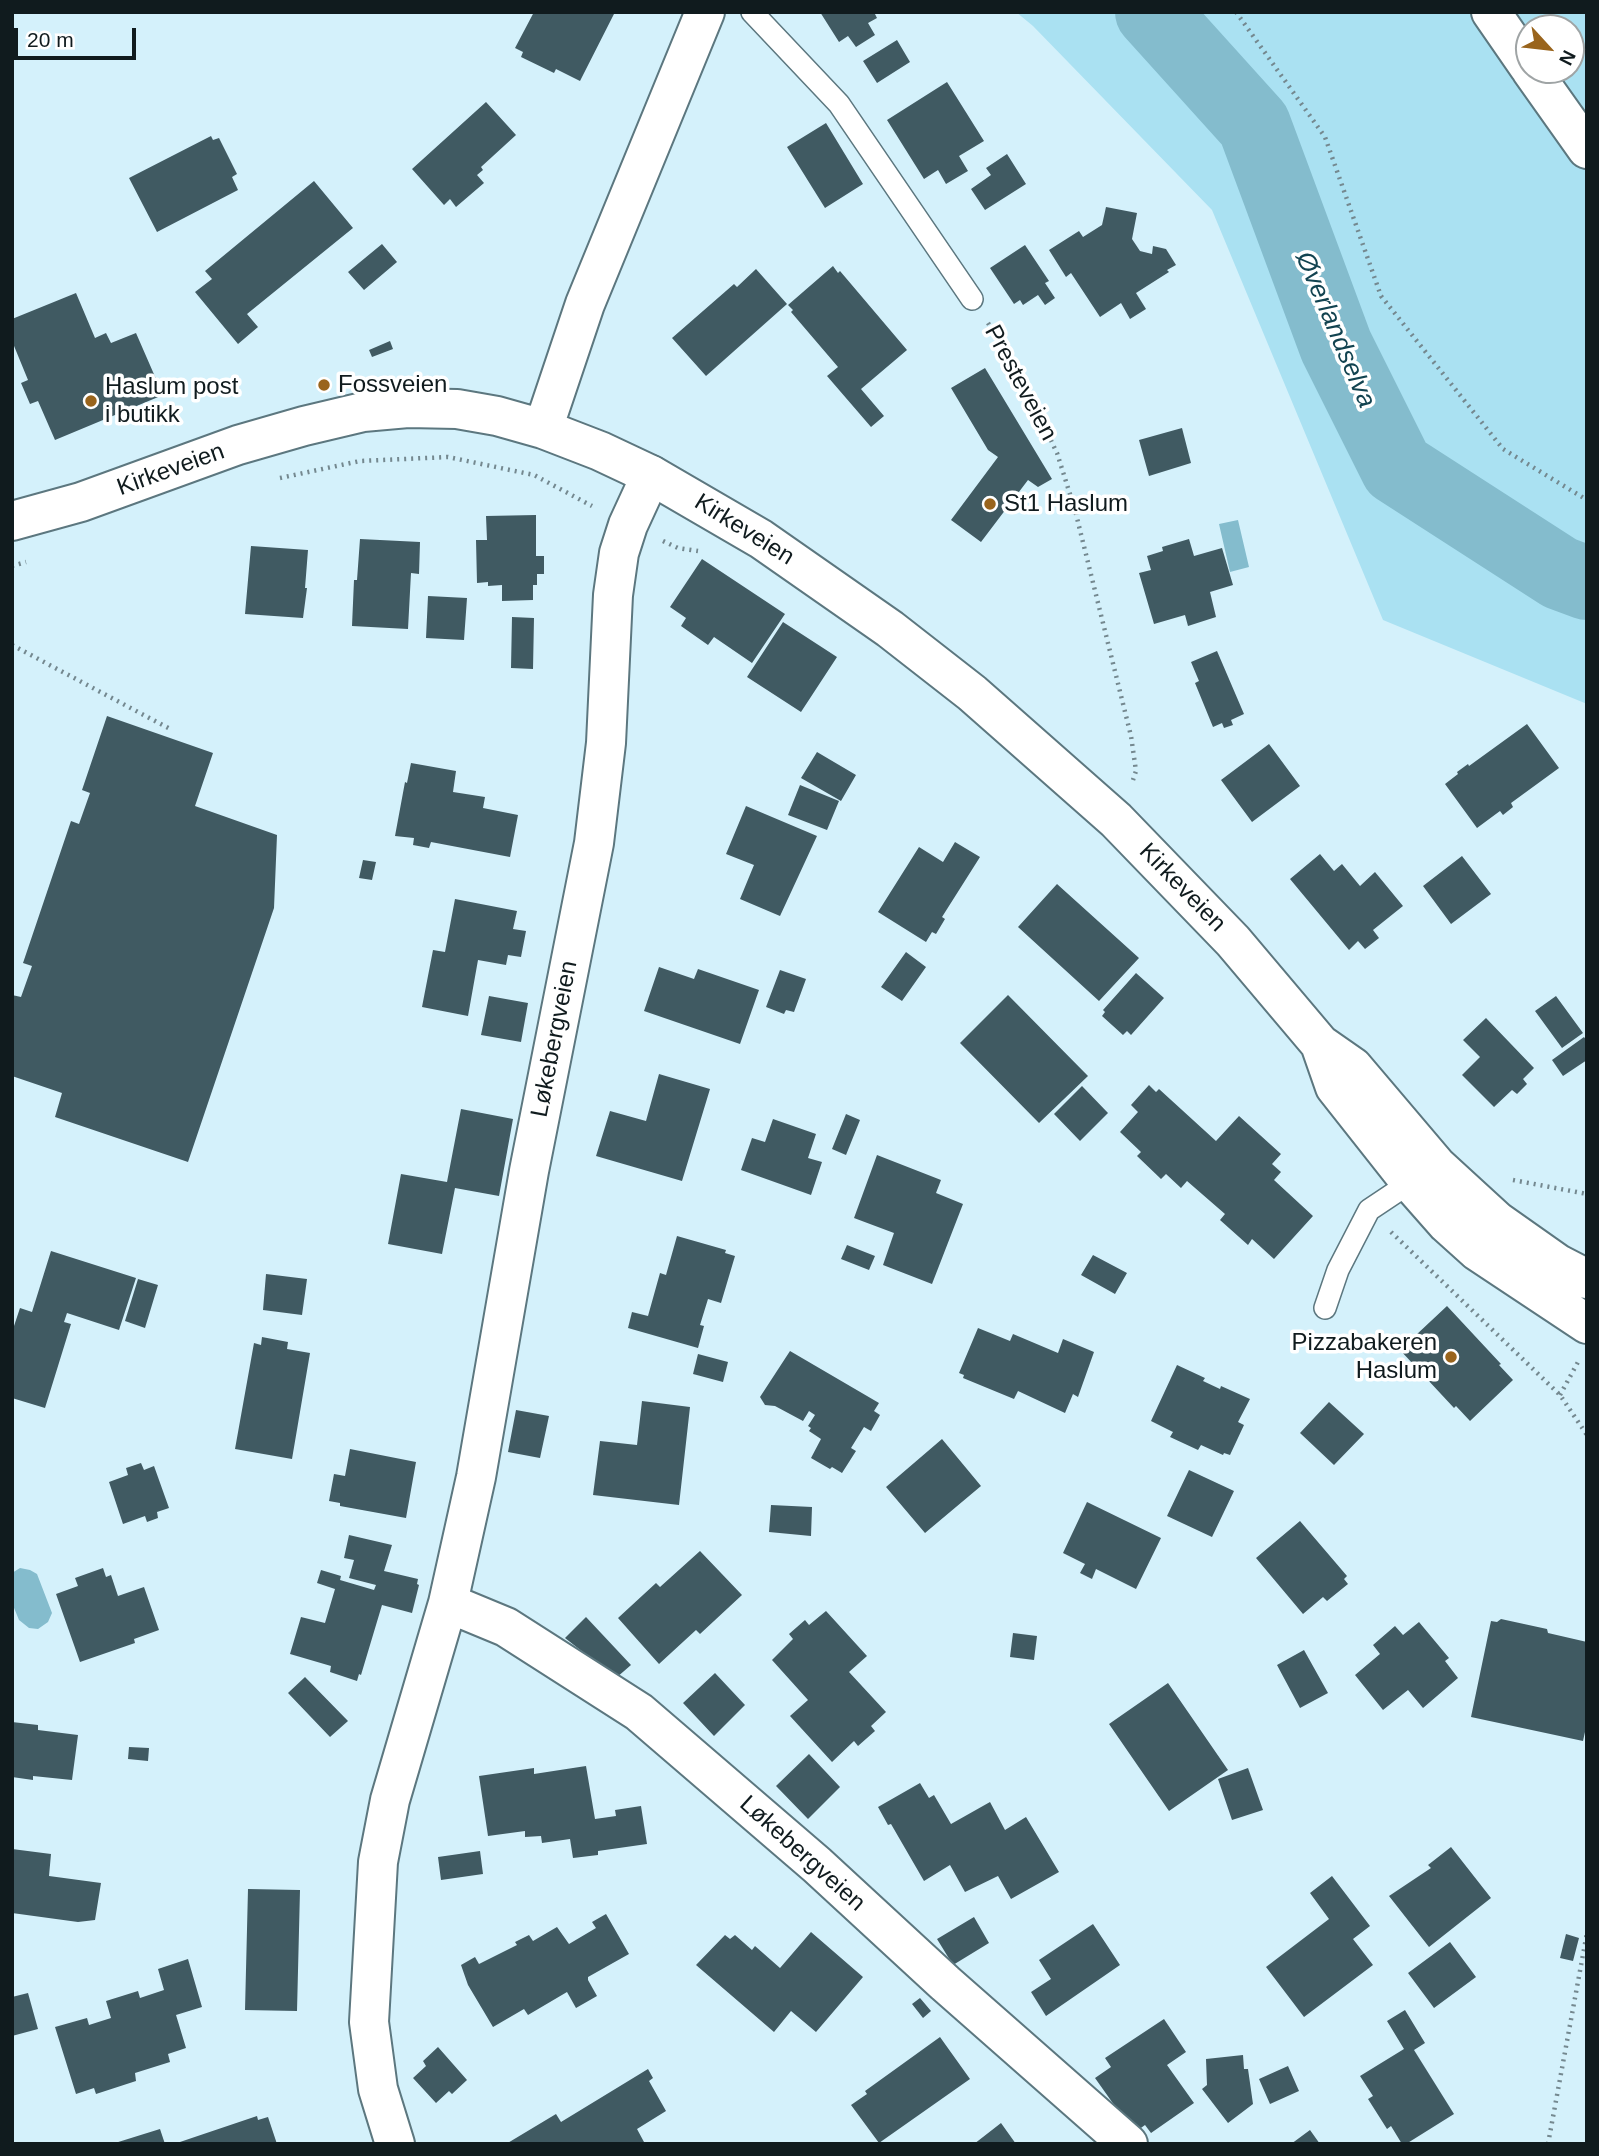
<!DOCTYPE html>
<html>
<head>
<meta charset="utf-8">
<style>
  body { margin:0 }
  #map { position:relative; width:1599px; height:2156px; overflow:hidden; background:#d4f1fb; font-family:Helvetica,sans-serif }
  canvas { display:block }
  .frame { position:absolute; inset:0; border:14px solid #101b1e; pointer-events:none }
  .north { position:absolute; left:1515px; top:14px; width:70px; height:70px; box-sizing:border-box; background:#fff; border:2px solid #9fa4a5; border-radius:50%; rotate:117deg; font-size:19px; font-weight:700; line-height:28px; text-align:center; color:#101b1e }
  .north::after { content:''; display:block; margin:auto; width:24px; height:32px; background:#99641c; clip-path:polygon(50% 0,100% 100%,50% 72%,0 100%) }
  .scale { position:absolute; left:14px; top:28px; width:122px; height:32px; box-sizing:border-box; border:4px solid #101b1e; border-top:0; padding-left:9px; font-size:21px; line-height:24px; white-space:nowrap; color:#101b1e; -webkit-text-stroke:5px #fff; paint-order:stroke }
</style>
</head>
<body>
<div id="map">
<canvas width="1599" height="2156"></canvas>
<div class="frame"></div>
<div class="north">N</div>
<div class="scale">20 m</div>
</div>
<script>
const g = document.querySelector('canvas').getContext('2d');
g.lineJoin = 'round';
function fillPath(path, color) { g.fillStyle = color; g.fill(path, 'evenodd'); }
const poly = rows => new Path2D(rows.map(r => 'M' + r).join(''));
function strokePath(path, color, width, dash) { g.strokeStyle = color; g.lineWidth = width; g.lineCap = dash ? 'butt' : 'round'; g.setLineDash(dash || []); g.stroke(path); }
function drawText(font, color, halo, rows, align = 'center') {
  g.font = font + ' Helvetica,sans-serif'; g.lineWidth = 7; g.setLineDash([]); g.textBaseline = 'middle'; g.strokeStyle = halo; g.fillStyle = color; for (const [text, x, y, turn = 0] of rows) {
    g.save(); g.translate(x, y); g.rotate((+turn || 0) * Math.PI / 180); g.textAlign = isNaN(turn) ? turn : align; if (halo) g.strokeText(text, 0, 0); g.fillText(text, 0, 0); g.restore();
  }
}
const green = poly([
  [1016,12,1587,12,1587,704,1383,620,1212,210,1033,26],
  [1529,28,1571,28,1571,70,1529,70]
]);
const water = poly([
  [1238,520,1249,567,1230,572,1219,524],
  [20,1568,30,1570,37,1574,52,1613,48,1622,38,1629,29,1628,19,1620,12,1603,12,1573]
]);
const river = poly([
  [1152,12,1254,125,1336,346,1397,468,1560,573,1587,583]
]);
const building = poly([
  [534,12,615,12,580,81,556,69,554,73,521,57,523,52,515,48],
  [820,12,874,12,877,18,868,23,875,35,856,47,848,36,839,42],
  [897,40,910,62,877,83,863,61],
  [947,82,984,141,959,156,968,171,946,184,938,170,924,179,887,120],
  [486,102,516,135,481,167,483,170,477,175,484,183,456,207,450,199,444,205,412,169],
  [826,123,863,184,825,208,787,147],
  [211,136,213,140,219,138,237,174,232,177,238,190,157,232,129,178],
  [1007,154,1026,184,985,210,971,189,991,175,986,168],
  [314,181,353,228,247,314,258,327,238,344,195,292,212,279,205,271],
  [1106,207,1137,213,1132,239,1140,251,1152,254,1153,246,1166,249,1176,265,1167,270,1169,272,1136,293,1146,309,1130,319,1121,303,1100,317,1071,273,1066,277,1049,250,1079,231,1083,237,1102,225],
  [382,244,397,262,364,290,348,272],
  [1025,245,1049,281,1045,283,1055,298,1045,305,1038,295,1023,305,1020,300,1014,304,990,268],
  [833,266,838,273,840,271,907,350,861,389,884,416,871,427,827,376,838,367,791,312,793,310,788,305],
  [756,269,787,304,706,376,672,338,734,284,737,287],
  [76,293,95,338,106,333,111,343,136,333,163,395,55,440,38,401,30,404,21,383,28,380,12,341,12,319],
  [390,341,393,349,372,357,369,350],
  [985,368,1052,479,1038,487,1028,480,981,542,951,520,998,457,988,450,951,388],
  [1182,428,1191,463,1149,476,1139,440],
  [536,515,536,556,544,556,544,574,537,574,537,585,533,585,533,600,502,601,502,585,488,586,488,582,477,583,476,540,487,540,486,516],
  [360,539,420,542,419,574,411,573,408,629,352,626,354,580,357,580],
  [1189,539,1194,556,1222,548,1233,585,1210,592,1216,617,1188,626,1185,615,1154,624,1139,573,1151,570,1147,556,1163,551,1162,547],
  [251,546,308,550,305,588,307,588,303,618,245,614],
  [702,559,785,614,752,663,714,637,708,645,681,626,686,618,670,607],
  [428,596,467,598,464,640,426,638],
  [512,617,534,618,533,669,511,668],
  [783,622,837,657,801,712,747,677],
  [1217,651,1244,714,1231,720,1233,725,1224,728,1222,723,1213,727,1195,683,1199,681,1191,662],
  [107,716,213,753,195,806,277,835,274,908,188,1162,55,1117,62,1093,12,1076,12,995,21,997,32,966,23,963,71,821,79,824,90,793,82,790],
  [1527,724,1559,768,1511,803,1513,807,1503,815,1500,811,1477,828,1445,784,1458,774,1457,772,1468,764,1469,766],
  [1269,744,1300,786,1252,822,1221,780],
  [817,752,856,775,841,801,801,778],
  [411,763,456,771,453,792,485,797,483,808,518,815,510,857,431,842,429,848,413,845,414,838,395,836,405,782,407,783],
  [800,785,839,801,827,830,788,815],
  [746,806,817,836,780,916,740,899,754,865,726,854],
  [955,842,980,857,942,917,945,919,936,934,932,932,926,942,878,912,919,847,943,862],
  [1320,854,1334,871,1342,864,1360,886,1375,872,1403,906,1373,930,1379,938,1365,949,1358,941,1349,950,1290,879],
  [1462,856,1491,894,1451,924,1423,886],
  [363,860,376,862,372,880,359,878],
  [1057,884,1139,958,1099,1001,1018,927],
  [455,899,517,911,513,929,526,931,521,957,508,955,506,965,478,960,468,1016,422,1007,433,950,445,952],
  [906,952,926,967,902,1001,881,987],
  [659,967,694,979,698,969,759,990,740,1044,644,1011],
  [780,970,806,979,794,1012,786,1010,784,1014,766,1007],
  [1136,973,1164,998,1131,1035,1127,1031,1123,1035,1102,1016,1105,1012,1103,1010],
  [1008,995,1088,1076,1039,1123,960,1043],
  [489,996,528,1003,521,1042,481,1035],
  [1556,996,1583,1033,1562,1048,1535,1011],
  [1486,1018,1534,1068,1523,1079,1527,1084,1517,1094,1512,1090,1494,1107,1462,1075,1480,1057,1463,1040],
  [1584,1037,1587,1041,1587,1060,1563,1076,1552,1060],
  [659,1074,710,1089,682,1181,596,1156,610,1111,646,1121],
  [1149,1085,1156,1092,1159,1089,1216,1141,1239,1116,1281,1154,1272,1164,1281,1172,1274,1180,1313,1216,1274,1259,1252,1239,1248,1245,1220,1220,1225,1214,1187,1181,1181,1188,1166,1174,1161,1179,1137,1156,1141,1152,1120,1132,1138,1112,1131,1105],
  [1082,1086,1108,1113,1080,1141,1054,1114],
  [461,1109,513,1119,499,1196,455,1188,442,1254,388,1244,401,1174,447,1182],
  [846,1114,860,1120,846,1155,832,1149],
  [773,1119,816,1134,808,1158,822,1162,811,1195,741,1170,752,1138,765,1142],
  [877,1155,941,1180,936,1193,963,1204,932,1284,883,1265,894,1233,854,1218],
  [677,1236,726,1250,725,1253,735,1256,721,1303,708,1299,700,1325,704,1326,698,1348,628,1328,632,1312,648,1316,660,1273,666,1275],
  [847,1245,875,1256,869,1270,841,1259],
  [51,1251,136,1278,119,1330,67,1313,64,1322,71,1324,45,1408,12,1398,12,1332,20,1308,32,1312],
  [1093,1255,1127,1273,1115,1294,1081,1275],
  [266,1274,307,1279,302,1315,263,1310],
  [138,1279,158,1285,145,1328,125,1321],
  [1447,1306,1501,1364,1499,1365,1513,1380,1470,1421,1456,1406,1454,1408,1400,1350],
  [978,1328,1010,1341,1013,1334,1058,1353,1063,1339,1094,1352,1078,1397,1073,1394,1065,1413,1018,1391,1014,1399,963,1378,964,1375,959,1373],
  [262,1337,288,1342,287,1349,310,1353,292,1459,235,1449,254,1343,261,1345],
  [790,1351,879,1403,874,1411,880,1415,871,1431,864,1427,851,1448,856,1451,842,1473,832,1467,830,1469,811,1458,821,1439,809,1431,811,1428,808,1426,815,1415,809,1411,803,1421,775,1406,765,1405,760,1397],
  [698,1354,728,1362,723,1382,693,1374],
  [1177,1365,1205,1378,1203,1381,1220,1389,1221,1386,1250,1399,1238,1422,1244,1425,1230,1455,1224,1453,1223,1455,1201,1445,1198,1450,1170,1437,1173,1432,1151,1421],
  [642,1401,690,1407,679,1505,593,1495,600,1441,637,1445],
  [1329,1402,1364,1434,1334,1465,1300,1433],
  [516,1410,549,1416,540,1458,508,1452],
  [942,1439,981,1486,925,1533,886,1487],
  [350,1449,416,1462,406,1518,340,1506,340,1503,329,1501,334,1474,345,1476],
  [141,1463,144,1470,154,1466,169,1508,157,1512,158,1518,147,1522,145,1516,123,1524,109,1482,128,1475,126,1468],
  [1189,1470,1234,1491,1212,1537,1167,1516],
  [1087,1502,1161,1538,1136,1589,1096,1569,1092,1579,1080,1573,1085,1564,1063,1553],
  [771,1505,812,1507,811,1536,769,1532],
  [1300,1521,1347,1576,1344,1579,1348,1584,1327,1601,1323,1597,1303,1614,1256,1558],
  [349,1535,392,1545,384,1571,418,1579,417,1584,419,1585,412,1613,382,1605,361,1675,359,1674,357,1681,330,1672,331,1666,290,1654,301,1617,325,1623,335,1589,317,1583,321,1570,341,1576,340,1580,374,1590,376,1585,349,1578,354,1560,344,1558],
  [700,1551,742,1595,700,1634,696,1630,659,1664,618,1618,656,1583,660,1587],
  [103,1568,106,1577,111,1575,118,1596,144,1587,159,1630,134,1639,135,1643,80,1662,56,1594,78,1586,75,1578],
  [826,1611,867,1656,849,1672,886,1712,871,1726,875,1731,858,1746,854,1741,832,1762,790,1716,808,1700,772,1660,793,1639,789,1634,805,1620,809,1625],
  [586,1617,631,1665,616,1678,565,1638],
  [1501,1619,1547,1629,1548,1633,1587,1642,1587,1723,1583,1741,1471,1717,1491,1621,1497,1622],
  [1419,1622,1449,1658,1445,1661,1458,1678,1423,1708,1408,1690,1383,1710,1355,1675,1380,1654,1373,1645,1395,1626,1403,1635],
  [1013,1633,1037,1636,1034,1660,1010,1657],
  [1304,1650,1328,1693,1300,1708,1277,1665],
  [715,1673,745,1705,714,1736,683,1703],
  [305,1677,348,1721,330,1737,288,1693],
  [1168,1683,1228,1770,1169,1811,1109,1724],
  [12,1722,38,1725,38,1730,78,1735,72,1780,33,1776,33,1780,12,1777],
  [129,1747,149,1748,148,1761,128,1759],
  [809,1754,840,1787,808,1819,776,1786],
  [586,1766,595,1819,616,1816,615,1810,641,1806,647,1844,598,1851,598,1855,573,1858,570,1839,542,1843,541,1836,525,1837,525,1831,488,1836,479,1776,534,1768,534,1774],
  [1248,1768,1263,1810,1232,1820,1218,1779],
  [920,1783,929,1798,934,1795,951,1824,990,1802,1005,1830,1026,1817,1059,1872,1011,1899,998,1876,965,1892,950,1865,924,1881,891,1824,888,1825,878,1807],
  [1451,1847,1491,1898,1429,1947,1389,1896,1431,1868,1428,1865],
  [12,1849,51,1854,49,1876,101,1883,95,1920,78,1922,12,1913],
  [480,1851,483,1874,441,1880,438,1857],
  [1332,1876,1370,1926,1353,1939,1373,1965,1304,2017,1266,1967,1329,1919,1310,1893],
  [248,1889,300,1890,297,2011,245,2010],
  [606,1914,629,1954,588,1977,588,1980,597,1996,576,2008,567,1992,528,2015,524,2009,493,2027,468,1985,461,1965,475,1957,479,1964,517,1945,515,1942,529,1935,533,1941,557,1927,569,1944,596,1928,592,1922],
  [974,1917,989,1943,953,1965,937,1939],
  [1093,1924,1120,1965,1046,2016,1031,1992,1051,1979,1039,1960],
  [811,1932,863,1977,816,2032,791,2011,774,2032,696,1965,725,1935,730,1939,735,1935,752,1950,755,1946,780,1968],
  [1566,1934,1579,1938,1573,1961,1560,1958],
  [1450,1942,1476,1977,1434,2008,1408,1973],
  [188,1959,202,2007,176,2015,186,2048,168,2054,170,2062,135,2073,136,2081,96,2094,94,2088,76,2094,55,2027,87,2018,89,2025,111,2018,106,2001,138,1991,140,1998,164,1990,158,1969],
  [28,1993,38,2029,12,2036,12,1997],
  [920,1998,931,2011,923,2018,912,2004],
  [1405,2010,1425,2043,1414,2050,1454,2114,1406,2144,1402,2144,1391,2126,1387,2129,1368,2099,1373,2096,1360,2076,1404,2049,1387,2021],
  [1164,2019,1186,2052,1167,2065,1194,2103,1151,2133,1145,2125,1134,2133,1095,2078,1111,2067,1105,2058],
  [940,2037,970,2079,879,2143,851,2105,867,2094,865,2091],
  [438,2047,467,2080,452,2094,449,2091,436,2103,413,2078,426,2066,423,2061],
  [1243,2055,1244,2069,1248,2069,1253,2104,1228,2123,1202,2089,1207,2085,1206,2059],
  [1288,2066,1299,2091,1270,2104,1259,2079],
  [648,2069,653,2078,649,2081,666,2111,637,2129,644,2142,641,2144,506,2144,556,2114,561,2122],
  [257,2116,258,2120,268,2117,277,2144,174,2144],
  [1001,2123,1016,2144,974,2144],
  [160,2129,165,2144,116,2144,115,2143],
  [1310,2130,1320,2144,1291,2144]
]);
const path = poly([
  [1236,12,1325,137,1381,296,1503,449,1587,500],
  [988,323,1024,384,1057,453,1075,510,1131,736,1136,771,1133,780],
  [280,478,360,461,448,457,534,475,592,506],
  [663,541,678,548,698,551],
  [12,566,26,562],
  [12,645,172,730],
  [1513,1180,1587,1194],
  [1391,1232,1560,1395,1587,1435],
  [1560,1395,1578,1362],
  [1548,2144,1587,1933]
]);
const service = poly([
  [752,12,839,104,972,299],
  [1325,1308,1338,1270,1369,1210,1417,1178]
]);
const minor = poly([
  [1491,12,1529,67],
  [1531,70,1587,149],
  [448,1603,506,1627,639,1712,817,1865,945,1983,1128,2144],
  [395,2144,378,2089,369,2022,378,1862,390,1800,448,1603,476,1477,529,1171,594,843,606,743,613,595,619,553,628,525,651,475]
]);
const secondary = poly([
  [543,429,585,304,705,12],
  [12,521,81,502,238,445,304,426,363,412,408,408,457,409,497,416,543,429,600,451,651,475,761,539,890,629,972,693,1116,820,1233,941,1320,1044,1353,1067,1437,1166,1497,1221,1558,1264,1587,1279],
  [1320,1044,1335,1087,1410,1182,1447,1224,1477,1251,1587,1324]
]);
const markers = [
  [324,385,7,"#99641c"],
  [91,401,7,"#99641c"],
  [990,504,7,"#99641c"],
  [1451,1357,7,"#99641c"]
];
const streetNames = [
  ["Presteveien",1020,383,62],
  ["Kirkeveien",171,470,-20],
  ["Kirkeveien",744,530,32],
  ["Kirkeveien",1182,888,46],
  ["Løkebergveien",555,1039,-79],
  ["Løkebergveien",802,1854,42]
];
const poiNames = [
  ["Fossveien",338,385],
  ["Haslum post",105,387],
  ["i butikk",105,415],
  ["St1 Haslum",1004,504],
  ["Pizzabakeren",1437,1343,"right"],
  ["Haslum",1437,1371,"right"]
];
const waterNames = [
  ["Øverlandselva",1335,330,67]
];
fillPath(green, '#aae1f2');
fillPath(water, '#84bccd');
strokePath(river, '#84bccd', 74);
fillPath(building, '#405a62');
strokePath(service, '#5c777f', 24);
strokePath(minor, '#5c777f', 42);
strokePath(secondary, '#5c777f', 42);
strokePath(path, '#74888f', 4.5, [2, 5]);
strokePath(service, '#fff', 21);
strokePath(minor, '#fff', 38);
strokePath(secondary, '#fff', 38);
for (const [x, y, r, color] of markers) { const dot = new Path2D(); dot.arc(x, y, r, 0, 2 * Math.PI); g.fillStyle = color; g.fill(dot); strokePath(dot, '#fff', 2.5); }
drawText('24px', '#101b1e', '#fff', streetNames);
drawText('24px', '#101b1e', '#fff', poiNames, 'left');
drawText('italic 26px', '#124350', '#fff', waterNames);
</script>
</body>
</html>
